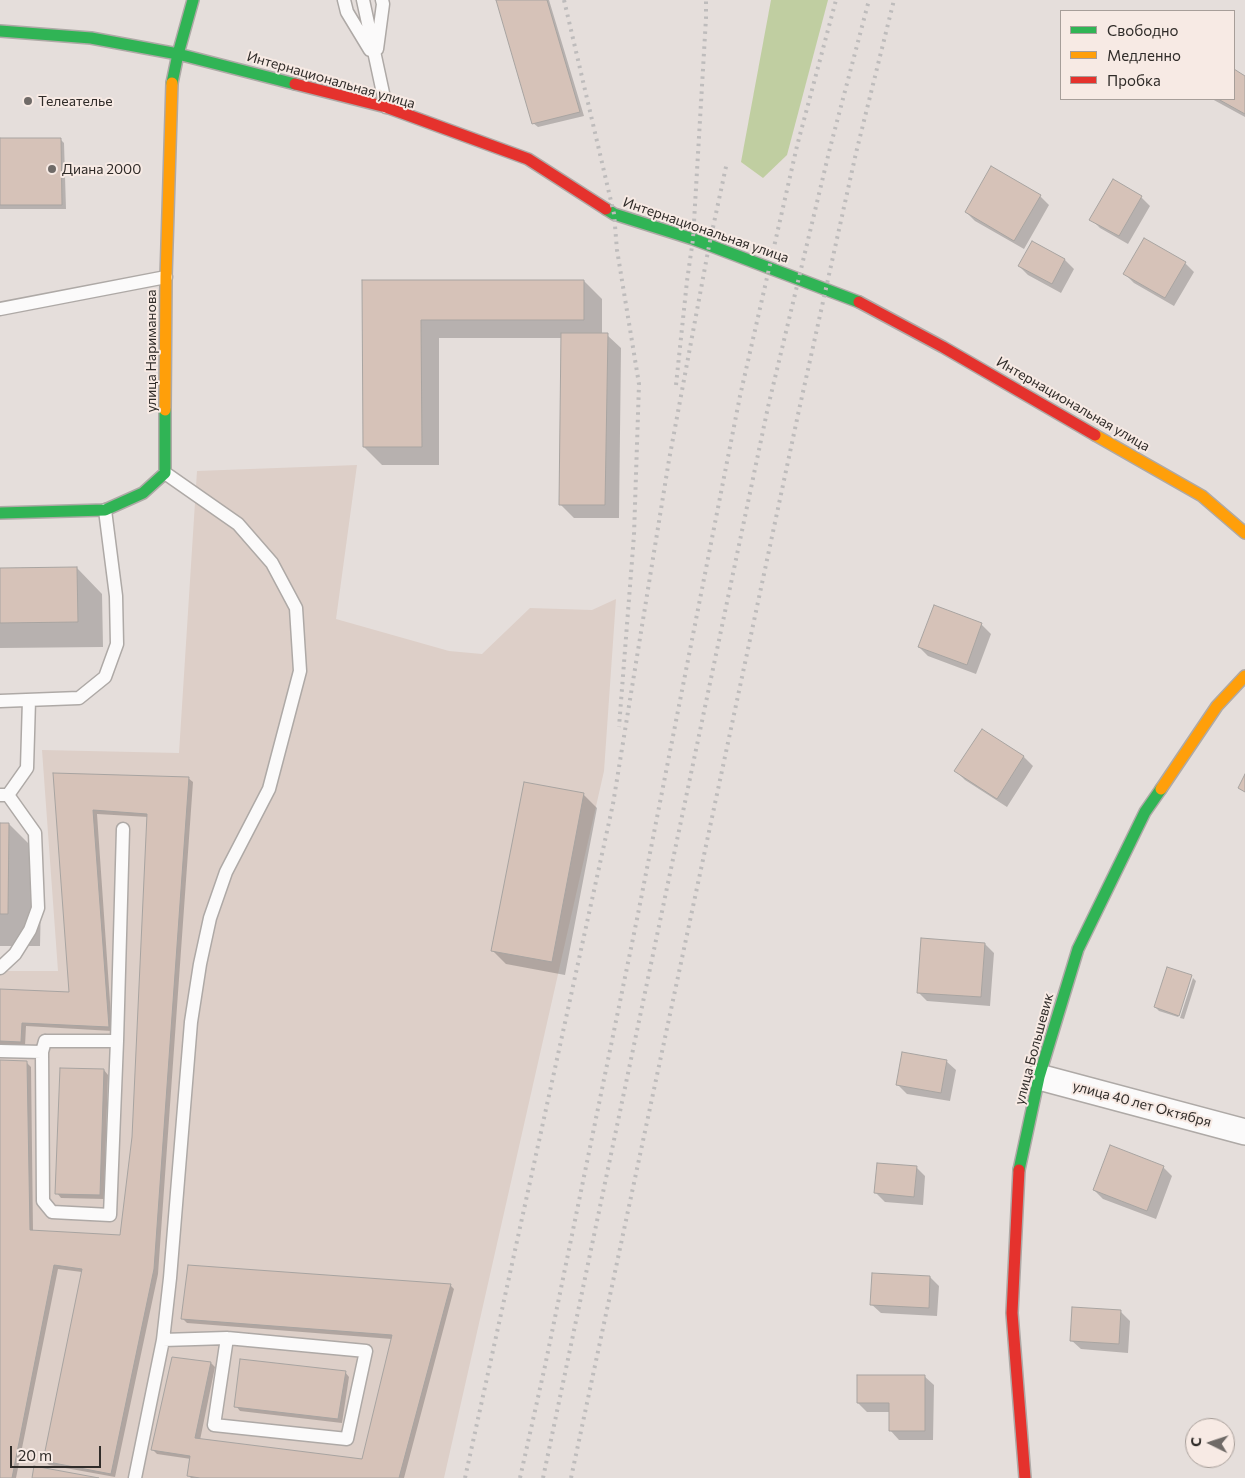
<!DOCTYPE html>
<html>
<head>
<meta charset="utf-8">
<style>
  body { margin:0 }
  #map { position:relative; width:1245px; height:1478px; overflow:hidden; background:#e5dedb; font-family:Commissioner,sans-serif }
  canvas { display:block }
  .legend { position:absolute; left:1060px; top:10px; width:175px; height:90px; box-sizing:border-box; background:#f7eae4; border:1px solid #a79e99; margin:0; padding:6px 9px; list-style:none; font-size:15px; color:#302c29 }
  .legend li { display:flex; align-items:center; gap:10px; height:25px }
  .legend b { width:25px; border:1px solid #a79e99 }
  .north { position:absolute; left:1185px; top:1418px; width:50px; height:50px; box-sizing:border-box; background:#f7eae4; border:1px solid #a79e99; border-radius:50%; rotate:274deg; font-size:14px; font-weight:700; line-height:20px; text-align:center; color:#302c29 }
  .north::after { content:''; display:block; margin:auto; width:18px; height:22px; background:#6f6a67; clip-path:polygon(50% 0,100% 100%,50% 72%,0 100%) }
  .scale { position:absolute; left:10px; top:1446px; width:91px; height:22px; box-sizing:border-box; border:2px solid #302c29; border-top:0; padding-left:6px; font-size:15px; line-height:18px; white-space:nowrap; color:#302c29; -webkit-text-stroke:4px #f7eae4; paint-order:stroke }
</style>
</head>
<body>
<div id="map">
<canvas width="1245" height="1478"></canvas>
<ul class="legend">
<li><b style="height:6px;background:#30b455"></b>Свободно</li>
<li><b style="height:6px;background:#ff9f0a"></b>Медленно</li>
<li><b style="height:6px;background:#e5322d"></b>Пробка</li>
</ul>
<div class="north">С</div>
<div class="scale">20 m</div>
</div>
<script>
const g = document.querySelector('canvas').getContext('2d');
g.lineJoin = 'round';
function fillPath(path, color) { g.fillStyle = color; g.fill(path, 'evenodd'); }
const poly = rows => new Path2D(rows.map(r => 'M' + r).join(''));
function strokePath(path, color, width, dash) { g.strokeStyle = color; g.lineWidth = width; g.lineCap = dash ? 'butt' : 'round'; g.setLineDash(dash || []); g.stroke(path); }
function drawText(font, color, halo, rows, align = 'center') {
  g.font = font + ' Commissioner,sans-serif'; g.lineWidth = 4; g.setLineDash([]); g.textBaseline = 'middle'; g.strokeStyle = halo; g.fillStyle = color; for (const [text, x, y, turn = 0] of rows) {
    g.save(); g.translate(x, y); g.rotate((+turn || 0) * Math.PI / 180); g.textAlign = isNaN(turn) ? turn : align; if (halo) g.strokeText(text, 0, 0); g.fillText(text, 0, 0); g.restore();
  }
}
const built = poly([
  [357,465,336,619,449,651,482,654,530,608,592,610,616,599,604,771,444,1478,0,1478,0,971,58,971,42,750,179,753,197,471]
]);
const green = poly([
  [771,0,828,0,787,155,763,178,741,162]
]);
const shadow = poly([
  [497,0,549,0,584,116,538,127,533,123],
  [1234,71,1245,77,1245,117,1212,99,1234,99],
  [0,139,60,139,64,143,66,209,0,209],
  [1040,196,1049,205,1024,249,975,221,966,212],
  [1141,197,1150,206,1128,244,1100,228,1091,219],
  [1032,242,1065,260,1074,269,1061,293,1028,275,1019,266],
  [1185,263,1194,272,1174,306,1134,283,1125,274],
  [364,281,584,281,602,299,602,334,607,335,621,348,619,518,574,518,560,504,562,338,439,338,439,465,382,465,364,447],
  [77,568,102,594,103,647,0,648,0,570],
  [981,624,991,634,976,674,928,656,919,647],
  [982,730,1024,757,1033,766,1007,807,965,780,956,771],
  [54,775,188,778,193,782,158,1274,115,1477,49,1465,44,1460,82,1272,58,1269,16,1478,0,1478,0,1061,26,1062,31,1067,33,1231,122,1237,134,1138,148,817,97,814,112,1031,26,1026,25,1046,0,1045,0,990,70,993],
  [583,794,597,808,565,975,506,964,492,950],
  [0,824,9,824,42,857,40,946,0,946],
  [985,944,994,953,990,1006,927,1001,918,992],
  [1167,968,1192,977,1190,977,1178,1017,1159,1011,1155,1007],
  [1193,978,1196,981,1184,1019,1180,1018],
  [946,1061,956,1070,950,1101,907,1094,898,1085],
  [104,1070,108,1075,104,1199,61,1198,57,1193],
  [916,1167,925,1176,923,1205,885,1202,876,1193],
  [1163,1167,1172,1176,1156,1219,1103,1199,1094,1190],
  [930,1277,939,1286,937,1316,881,1313,871,1304],
  [450,1285,454,1289,404,1478,191,1478,188,1475,191,1459,157,1454,153,1450,211,1363,215,1367,200,1440,363,1461,392,1339,187,1323,183,1319],
  [1121,1312,1130,1321,1128,1353,1081,1349,1071,1340],
  [345,1372,349,1377,342,1423,240,1411,236,1406],
  [924,1376,934,1385,933,1440,899,1440,890,1430,890,1412,867,1412,858,1403]
]);
const building = poly([
  [496,0,547,0,580,112,532,124,496,0],
  [1234,69,1245,76,1245,114,1218,99,1234,99,1234,69],
  [0,138,61,138,62,205,0,205,0,138],
  [991,166,1041,195,1014,241,965,212,991,166],
  [1113,179,1142,196,1119,236,1089,220,1113,179],
  [1144,238,1186,262,1165,298,1123,274,1144,238],
  [1032,241,1065,259,1052,284,1018,266,1032,241],
  [362,280,584,280,584,320,421,320,422,447,363,447,362,280],
  [561,333,608,333,605,505,559,505,561,333],
  [77,567,78,622,0,623,0,568,77,567],
  [934,605,982,623,967,665,918,647,934,605],
  [982,729,1024,756,997,799,954,771,982,729],
  [53,773,189,777,154,1269,111,1474,43,1461,82,1269,54,1265,12,1478,0,1478,0,1060,27,1061,30,1230,120,1235,132,1137,147,814,93,810,109,1027,22,1023,21,1042,0,1041,0,989,69,992,53,773],
  [1245,774,1245,792,1238,788,1245,774],
  [524,782,584,793,552,962,491,951,524,782],
  [0,823,9,823,8,914,0,914,0,823],
  [921,938,985,943,981,997,917,993,921,938],
  [1167,967,1192,975,1179,1016,1154,1007,1167,967],
  [902,1052,947,1060,941,1093,896,1085,902,1052],
  [60,1068,104,1069,100,1195,55,1194,60,1068],
  [1110,1145,1164,1166,1147,1211,1093,1190,1110,1145],
  [877,1163,917,1166,914,1197,874,1193,877,1163],
  [188,1265,451,1284,399,1478,200,1478,187,1476,190,1456,151,1450,172,1357,211,1362,195,1438,362,1459,392,1335,181,1319,188,1265],
  [872,1273,930,1276,929,1308,870,1305,872,1273],
  [1072,1307,1121,1310,1119,1344,1070,1341,1072,1307],
  [240,1359,346,1371,338,1419,234,1407,240,1359],
  [857,1375,925,1375,925,1431,889,1431,889,1403,857,1403,857,1375],
  [34,1466,99,1478,32,1478,34,1466]
]);
const lane = poly([
  [344,0,347,12,370,50],
  [363,0,386,107],
  [377,49,383,4,382,0],
  [0,309,166,277],
  [0,701,79,698,105,677,117,644,116,596,105,510],
  [0,795,8,795,35,833,38,908,30,930,15,954,0,968],
  [8,795,27,768,29,700],
  [45,1041,117,1041,110,1215,52,1212,43,1201,42,1052,45,1041],
  [117,1041,123,829],
  [0,1051,42,1052],
  [163,1340,227,1338,366,1351,347,1439,214,1425,227,1338],
  [135,1478,163,1340,170,1278,191,1022,200,964,210,918,226,872,269,789,300,671,296,608,272,563,238,524,165,473]
]);
const street = poly([
  [1039,1077,1245,1132]
]);
const fast = poly([
  [0,31,91,38,178,54,295,84],
  [172,83,178,54,193,0],
  [606,209,614,214,693,239,859,302],
  [0,513,105,510,143,493,165,473,165,410],
  [1019,1170,1039,1077,1078,949,1145,812,1161,789]
]);
const slow = poly([
  [165,410,166,277,172,83],
  [1095,435,1202,496,1245,533],
  [1161,789,1217,706,1245,676]
]);
const jam = poly([
  [295,84,386,107,528,159,606,209],
  [859,302,943,347,1095,435],
  [1019,1170,1012,1313,1025,1478]
]);
const rail = poly([
  [564,0,614,214,617,250,639,384,634,535,619,727],
  [676,385,687,281,693,239,706,18,706,0],
  [465,1478,613,804,669,460,709,246,727,162],
  [520,1478,545,1366,637,919,740,396,797,146,836,0],
  [543,1478,768,407,830,148,869,0],
  [571,1478,799,410,856,153,894,0]
]);
const markers = [
  [28,101,5,"#6f6a67"],
  [52,169,5,"#6f6a67"]
];
const streetNames = [
  ["Интернациональная улица",331,80,16],
  ["Интернациональная улица",706,230,19],
  ["улица Нариманова",151,351,-90],
  ["Интернациональная улица",1073,404,30],
  ["улица Большевик",1034,1049,-75],
  ["улица 40 лет Октября",1142,1104,15]
];
const poiNames = [
  ["Телеателье",38,101],
  ["Диана 2000",62,169]
];
fillPath(built, '#ddcfc8');
fillPath(green, '#c0cea1');
fillPath(shadow, '#0003');
fillPath(building, '#d6c2b8');
strokePath(building, '#a8a4a1', 1);
strokePath(lane, '#aea9a6', 15);
strokePath(street, '#aea9a6', 28);
strokePath(fast, '#aea9a6', 14);
strokePath(slow, '#aea9a6', 14);
strokePath(jam, '#aea9a6', 14);
strokePath(lane, '#fbfafa', 12);
strokePath(street, '#fbfafa', 25);
strokePath(fast, '#30b455', 11);
strokePath(slow, '#ff9f0a', 11);
strokePath(jam, '#e5322d', 11);
strokePath(rail, '#bebcbc', 4, [2.5, 5]);
for (const [x, y, r, color] of markers) { const dot = new Path2D(); dot.arc(x, y, r, 0, 2 * Math.PI); g.fillStyle = color; g.fill(dot); strokePath(dot, '#f7eae4', 2); }
drawText('14px', '#302c29', '#f7eae4', streetNames);
drawText('14px', '#302c29', '#f7eae4', poiNames, 'left');
</script>
</body>
</html>
